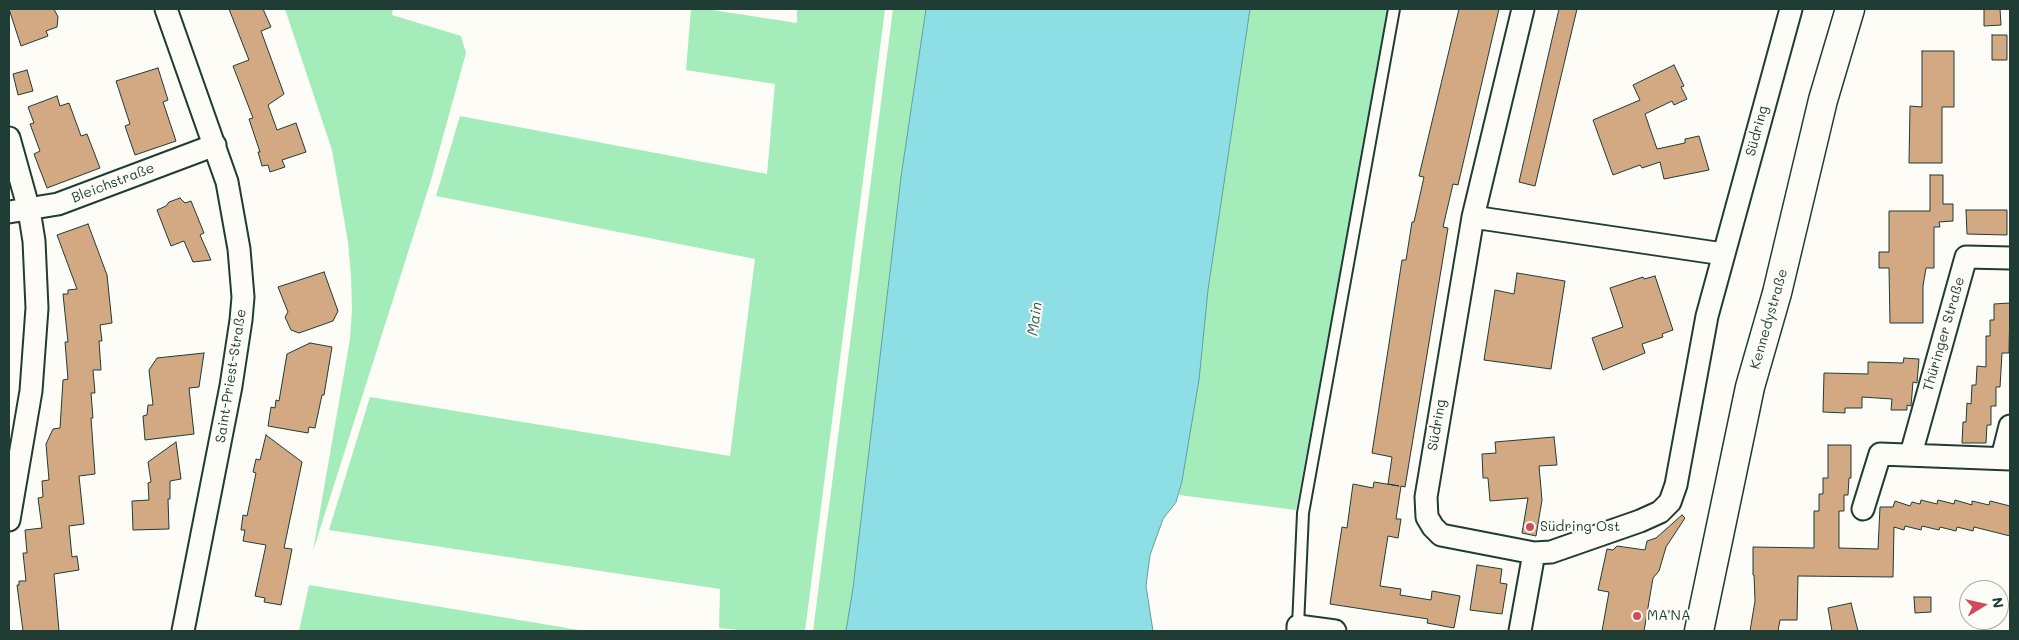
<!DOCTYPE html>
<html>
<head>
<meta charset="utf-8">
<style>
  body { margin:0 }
  #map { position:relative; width:2019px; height:640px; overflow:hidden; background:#fdfcf7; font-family:Mali,sans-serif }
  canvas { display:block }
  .frame { position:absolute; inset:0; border:10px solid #1f3d34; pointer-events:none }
  .north { position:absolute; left:1959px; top:580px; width:50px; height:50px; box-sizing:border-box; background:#fdfcf7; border:1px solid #a4b0a9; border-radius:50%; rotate:81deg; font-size:14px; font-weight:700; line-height:20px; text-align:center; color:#1f3d34 }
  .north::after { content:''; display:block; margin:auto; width:18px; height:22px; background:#d1495b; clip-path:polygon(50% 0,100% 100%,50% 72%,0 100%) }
</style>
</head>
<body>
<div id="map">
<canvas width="2019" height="640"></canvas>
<div class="frame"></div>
<div class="north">N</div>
</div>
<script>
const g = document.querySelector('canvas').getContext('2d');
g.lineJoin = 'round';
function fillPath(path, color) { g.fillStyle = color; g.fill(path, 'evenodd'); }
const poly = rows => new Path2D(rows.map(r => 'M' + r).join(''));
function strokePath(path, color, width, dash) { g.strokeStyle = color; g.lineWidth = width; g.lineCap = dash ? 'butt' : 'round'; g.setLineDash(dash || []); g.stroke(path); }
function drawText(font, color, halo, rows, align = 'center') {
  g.font = font + ' Mali,sans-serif'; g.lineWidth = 4; g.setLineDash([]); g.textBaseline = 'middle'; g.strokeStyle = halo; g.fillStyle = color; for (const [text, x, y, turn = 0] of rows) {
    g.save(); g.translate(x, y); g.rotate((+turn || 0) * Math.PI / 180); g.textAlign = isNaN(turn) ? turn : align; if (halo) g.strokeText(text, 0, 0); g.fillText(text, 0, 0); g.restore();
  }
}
const green = poly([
  [285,9,393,9,392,15,461,36,466,53,431,180,313,551,350,339,352,309,351,276,348,242,332,150],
  [691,9,706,9,797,23,797,9,885,9,805,631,750,631,719,628,720,589,329,530,370,397,730,456,755,259,436,196,460,116,767,174,775,84,686,70],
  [893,9,926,9,901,177,853,588,846,631,813,631],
  [1250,9,1389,9,1296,510,1179,495,1199,380,1208,290],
  [309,585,585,631,299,631]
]);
const water = poly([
  [926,9,1250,9,1208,290,1199,380,1182,481,1176,502,1163,519,1150,555,1146,586,1153,631,846,631,853,588,901,177,926,9]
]);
const building = poly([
  [9,9,54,9,58,17,57,27,46,31,48,36,21,46,9,9],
  [229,9,263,9,271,27,261,31,284,94,268,105,277,130,296,123,306,152,282,160,285,167,270,172,268,165,262,166,258,152,260,152,249,119,253,118,233,66,249,60,229,9],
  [1459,9,1499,9,1458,185,1453,184,1443,227,1448,228,1405,487,1401,486,1396,519,1401,519,1398,538,1388,536,1380,586,1401,589,1400,595,1431,600,1432,591,1460,596,1454,628,1427,623,1428,619,1330,604,1342,527,1347,528,1353,484,1373,488,1374,482,1399,486,1388,484,1392,457,1372,453,1402,260,1406,260,1412,222,1414,222,1424,177,1419,176,1459,9],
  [1559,9,1577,9,1535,186,1519,182,1559,9],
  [1984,9,2000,9,2001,25,1984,26,1984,9],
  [1992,35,2007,35,2007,60,1992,60,1992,35],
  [1922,51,1954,51,1954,107,1942,107,1942,163,1909,163,1910,106,1922,107,1922,51],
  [1674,65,1684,86,1681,87,1687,99,1674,105,1672,101,1645,114,1657,149,1685,143,1685,139,1699,136,1709,170,1664,179,1660,162,1642,168,1640,165,1613,175,1593,120,1640,100,1633,85,1674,65],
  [158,68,168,100,163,102,176,141,135,155,125,126,130,124,116,81,158,68],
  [27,70,33,91,18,95,13,74,27,70],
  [57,96,60,106,69,103,81,136,87,134,100,168,47,188,34,154,40,151,30,124,34,123,28,107,57,96],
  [1930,175,1943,175,1943,204,1953,204,1953,221,1939,222,1940,227,1934,227,1934,268,1926,268,1923,286,1923,323,1890,323,1889,268,1879,268,1879,252,1889,252,1889,211,1930,211,1930,175],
  [180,198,185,203,191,201,204,233,200,235,211,260,193,262,184,241,171,246,157,210,166,206,169,202,180,198],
  [1966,210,2007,210,2007,235,1967,234,1966,210],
  [88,224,107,275,112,323,100,325,102,341,99,341,101,370,93,370,95,393,91,393,93,418,91,418,95,474,79,476,84,524,69,526,72,557,77,556,79,570,54,574,59,631,23,631,17,585,19,585,19,581,26,581,23,553,27,553,25,530,42,528,38,498,43,497,42,481,49,480,46,444,53,429,60,428,63,380,68,379,65,342,68,342,63,294,68,294,68,290,77,289,57,235,88,224],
  [324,272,338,311,333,321,299,333,291,330,285,317,288,312,278,287,324,272],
  [1517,273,1565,281,1551,369,1484,360,1495,290,1514,294,1517,273],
  [1655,276,1673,330,1662,334,1663,337,1642,344,1645,353,1603,370,1592,338,1623,327,1610,288,1643,277,1644,279,1655,276],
  [2010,303,2009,353,2002,353,2000,387,1996,387,1996,406,1991,406,1991,425,1987,425,1986,443,1962,443,1963,422,1966,422,1967,403,1971,404,1972,385,1976,385,1977,366,1986,367,1986,336,1990,336,1990,320,1994,320,1994,304,2010,303],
  [310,343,332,347,324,395,322,395,315,428,309,427,308,433,268,426,271,407,275,408,276,400,279,401,287,354,310,343],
  [204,353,199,387,189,388,194,434,145,440,143,416,147,415,148,405,153,405,149,370,157,358,204,353],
  [1904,358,1919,359,1917,383,1913,382,1911,406,1907,405,1907,410,1891,410,1892,399,1862,397,1862,408,1845,408,1845,413,1823,412,1824,373,1868,374,1868,362,1903,363,1904,358],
  [266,435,302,462,284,548,292,549,281,605,264,602,265,598,255,596,266,545,243,541,245,530,241,530,243,515,247,516,256,473,253,472,256,459,260,460,266,435],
  [1554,437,1557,465,1539,466,1542,500,1536,536,1522,533,1528,498,1490,501,1488,478,1483,478,1482,454,1496,453,1495,442,1554,437],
  [176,442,181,479,170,481,170,499,168,499,169,529,133,530,132,501,149,500,148,483,151,482,148,462,176,442],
  [1828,445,1851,445,1851,478,1849,478,1848,495,1844,495,1844,511,1839,511,1839,548,1878,549,1880,507,1893,507,1895,501,1910,506,1912,502,1920,504,1921,500,1937,504,1938,500,1954,504,1955,500,1972,505,1972,501,1989,505,1990,501,2010,506,2010,536,1974,527,1973,531,1957,527,1956,531,1940,527,1939,530,1922,526,1921,530,1905,526,1904,530,1894,527,1893,577,1798,576,1797,620,1780,620,1778,631,1750,631,1755,601,1754,575,1753,575,1753,547,1814,548,1814,511,1819,511,1819,494,1823,494,1823,478,1828,478,1828,445],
  [1682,515,1685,518,1666,547,1659,571,1653,578,1644,631,1602,631,1609,592,1598,590,1607,549,1613,550,1617,546,1645,550,1647,541,1656,538,1682,515],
  [1477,565,1502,569,1500,583,1507,584,1502,614,1470,610,1477,565],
  [1914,597,1931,597,1931,612,1915,613,1914,597],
  [1851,603,1858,631,1832,631,1828,608,1851,603]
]);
const lane = poly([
  [1298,626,1303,513,1394,9]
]);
const street = poly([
  [166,9,227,182,239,249,243,297,241,320,231,386,183,631],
  [1523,9,1473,217,1426,497,1427,517,1433,527,1441,535,1534,553,1551,552,1640,521,1660,512,1670,502,1676,485,1707,316,1791,9],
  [9,138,29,210,34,241,37,308,31,391,9,520],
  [9,212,58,204,215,145],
  [1473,217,1723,254],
  [1911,454,1966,257,2010,258],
  [2002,458,2010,426],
  [1863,509,1880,454,2010,459],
  [1298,631,1298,626,1335,631],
  [1520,631,1534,553]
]);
const secondary = poly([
  [1699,631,1750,387,1777,293,1823,100,1850,9]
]);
const markers = [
  [1530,527,5,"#d1495b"],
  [1637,616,5,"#d1495b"]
];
const streetNames = [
  ["Südring",1757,131,-75],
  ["Bleichstraße",113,183,-21],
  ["Kennedystraße",1769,319,-74],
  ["Thüringer Straße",1944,334,-74],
  ["Saint-Priest-Straße",231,376,-81],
  ["Südring",1437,425,-80]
];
const poiNames = [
  ["Südring Ost",1540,527],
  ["MA’NA",1647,616]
];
const waterNames = [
  ["Main",1035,319,-82]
];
fillPath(green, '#a4edba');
fillPath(water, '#8edfe5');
strokePath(water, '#629e9e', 1);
fillPath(building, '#d2a983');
strokePath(building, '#1f3d34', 1);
strokePath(lane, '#1f3d34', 14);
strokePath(street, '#1f3d34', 25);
strokePath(secondary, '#1f3d34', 31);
strokePath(lane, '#fdfcf7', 10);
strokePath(street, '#fdfcf7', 21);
strokePath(secondary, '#fdfcf7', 28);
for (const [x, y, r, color] of markers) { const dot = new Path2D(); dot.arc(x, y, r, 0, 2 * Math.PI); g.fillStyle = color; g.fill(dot); strokePath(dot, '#fdfcf7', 2); }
drawText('14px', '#1f3d34', '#fdfcf7', streetNames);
drawText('14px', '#1f3d34', '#fdfcf7', poiNames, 'left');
drawText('italic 15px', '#355d57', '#fdfcf7', waterNames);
</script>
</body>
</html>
